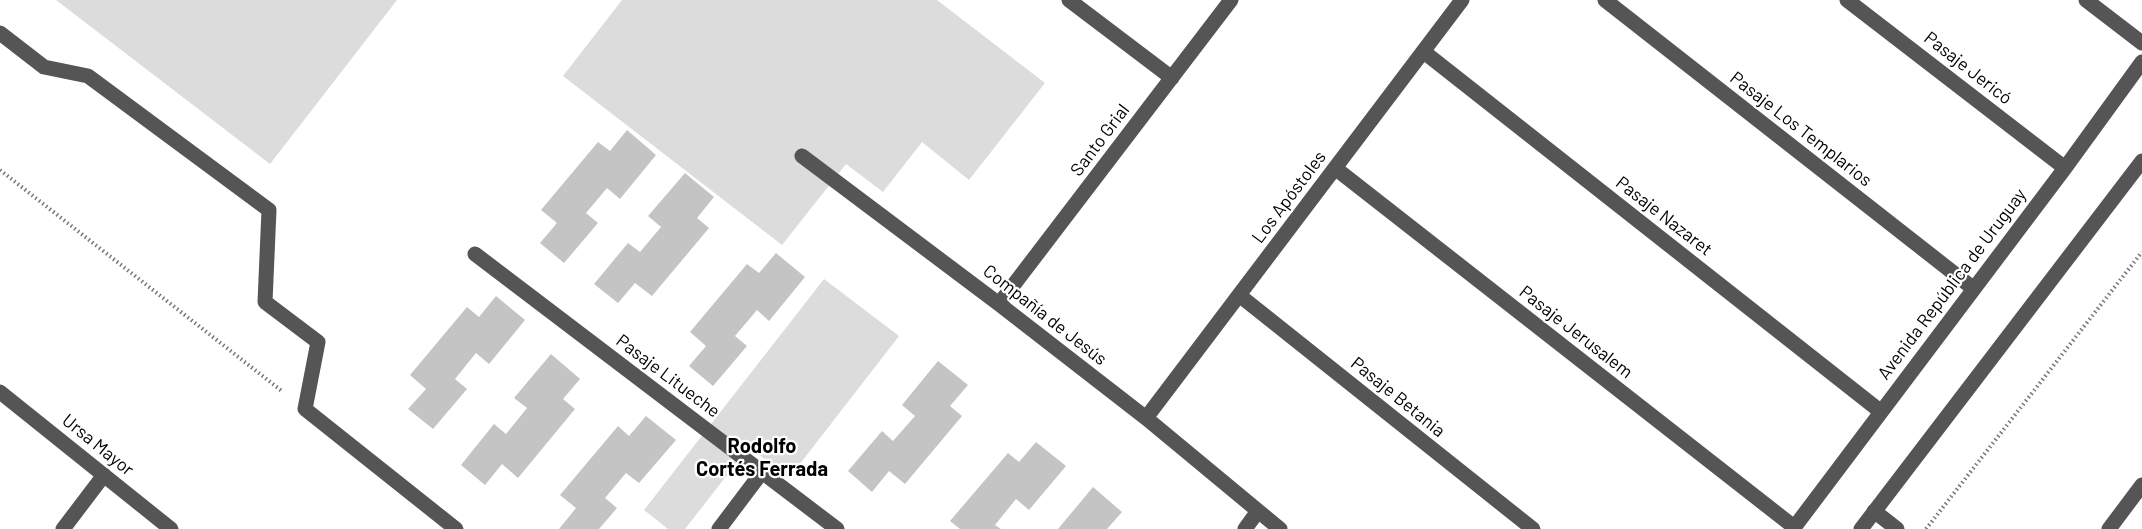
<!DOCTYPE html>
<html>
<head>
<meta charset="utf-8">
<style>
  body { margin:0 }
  canvas { display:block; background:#fff }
</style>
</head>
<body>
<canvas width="2142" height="529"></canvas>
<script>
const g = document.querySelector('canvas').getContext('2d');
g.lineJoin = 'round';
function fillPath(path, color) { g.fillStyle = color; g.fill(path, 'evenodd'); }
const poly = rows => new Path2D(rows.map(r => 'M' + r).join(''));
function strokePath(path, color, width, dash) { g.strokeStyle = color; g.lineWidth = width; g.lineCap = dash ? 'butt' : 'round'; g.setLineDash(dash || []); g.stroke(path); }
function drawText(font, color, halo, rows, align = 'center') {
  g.font = font + ' Barlow,sans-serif'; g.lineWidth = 4.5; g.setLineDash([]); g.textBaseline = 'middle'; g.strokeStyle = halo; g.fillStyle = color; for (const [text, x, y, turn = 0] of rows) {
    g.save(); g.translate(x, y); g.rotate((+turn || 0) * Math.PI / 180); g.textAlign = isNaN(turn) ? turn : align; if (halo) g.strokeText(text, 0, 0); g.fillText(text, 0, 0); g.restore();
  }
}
const green = poly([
  [56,0,397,0,270,164],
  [622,0,937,0,1045,83,969,180,922,142,883,192,846,164,782,245,563,76],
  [824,279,899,336,789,478,749,447,685,529,668,529,644,510]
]);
const building = poly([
  [627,130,656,155,620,199,607,188,586,213,598,223,564,263,540,243,557,223,541,210,598,142,610,151],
  [685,173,714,197,697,218,709,228,652,296,635,283,618,303,594,284,628,243,640,252,661,227,648,216],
  [776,253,805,277,769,321,757,310,735,336,747,346,713,386,689,366,706,346,690,332,747,264,759,273],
  [496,296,525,320,489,364,476,353,455,379,467,389,433,429,408,409,426,389,410,375,467,307,479,317],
  [551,354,580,379,563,399,575,409,518,478,502,464,485,485,461,465,494,424,506,434,527,408,514,398],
  [938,361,968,385,950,406,962,416,905,484,889,471,872,492,848,471,882,431,893,441,915,416,902,405],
  [646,416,676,440,639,483,626,473,605,498,617,508,599,529,559,529,576,508,560,495,618,426,629,436],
  [1036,442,1066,466,1029,510,1016,499,995,525,1001,529,960,529,950,521,1008,453,1019,462],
  [1093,487,1122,512,1107,529,1058,529]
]);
const path = poly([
  [0,170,283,392],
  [1926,529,2142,252]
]);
const minor = poly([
  [1069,0,1172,78],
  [1605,0,1974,289],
  [1847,0,2065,168],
  [2086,0,2142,43],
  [0,33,44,67,88,76,269,210,265,302,318,342,305,409,456,529],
  [1424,52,1880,411],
  [802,156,999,304,1146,418,1280,529],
  [1335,168,1794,527],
  [475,254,837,529],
  [1239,295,1533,529],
  [999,304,1231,0],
  [0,392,171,529],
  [1146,418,1462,0],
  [1874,511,1897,529],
  [63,529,104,475],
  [719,529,762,472],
  [1245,529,1258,511],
  [1793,529,2065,168,2142,62],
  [1861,529,2142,161],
  [2109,529,2142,485]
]);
const streetNames = [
  ["Pasaje Jericó",1968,68,38],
  ["Pasaje Los Templarios",1801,129,38],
  ["Santo Grial",1100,140,-53],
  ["Los Apóstoles",1289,197,-53],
  ["Pasaje Nazaret",1664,216,38],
  ["Avenida República de Uruguay",1952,284,-53],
  ["Compañía de Jesús",1045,315,38],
  ["Pasaje Jerusalem",1576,332,38],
  ["Pasaje Litueche",668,376,37],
  ["Pasaje Betania",1398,397,39],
  ["Ursa Mayor",98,445,39]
];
const neighbourhoodNames = [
  ["Rodolfo",762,446],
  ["Cortés Ferrada",762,469]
];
fillPath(green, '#dcdcdc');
fillPath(building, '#c4c4c4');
strokePath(path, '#777', 4, [1.5, 3]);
strokePath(minor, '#555', 15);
drawText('18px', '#000', '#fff', streetNames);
drawText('bold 20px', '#000', '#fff', neighbourhoodNames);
</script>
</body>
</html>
